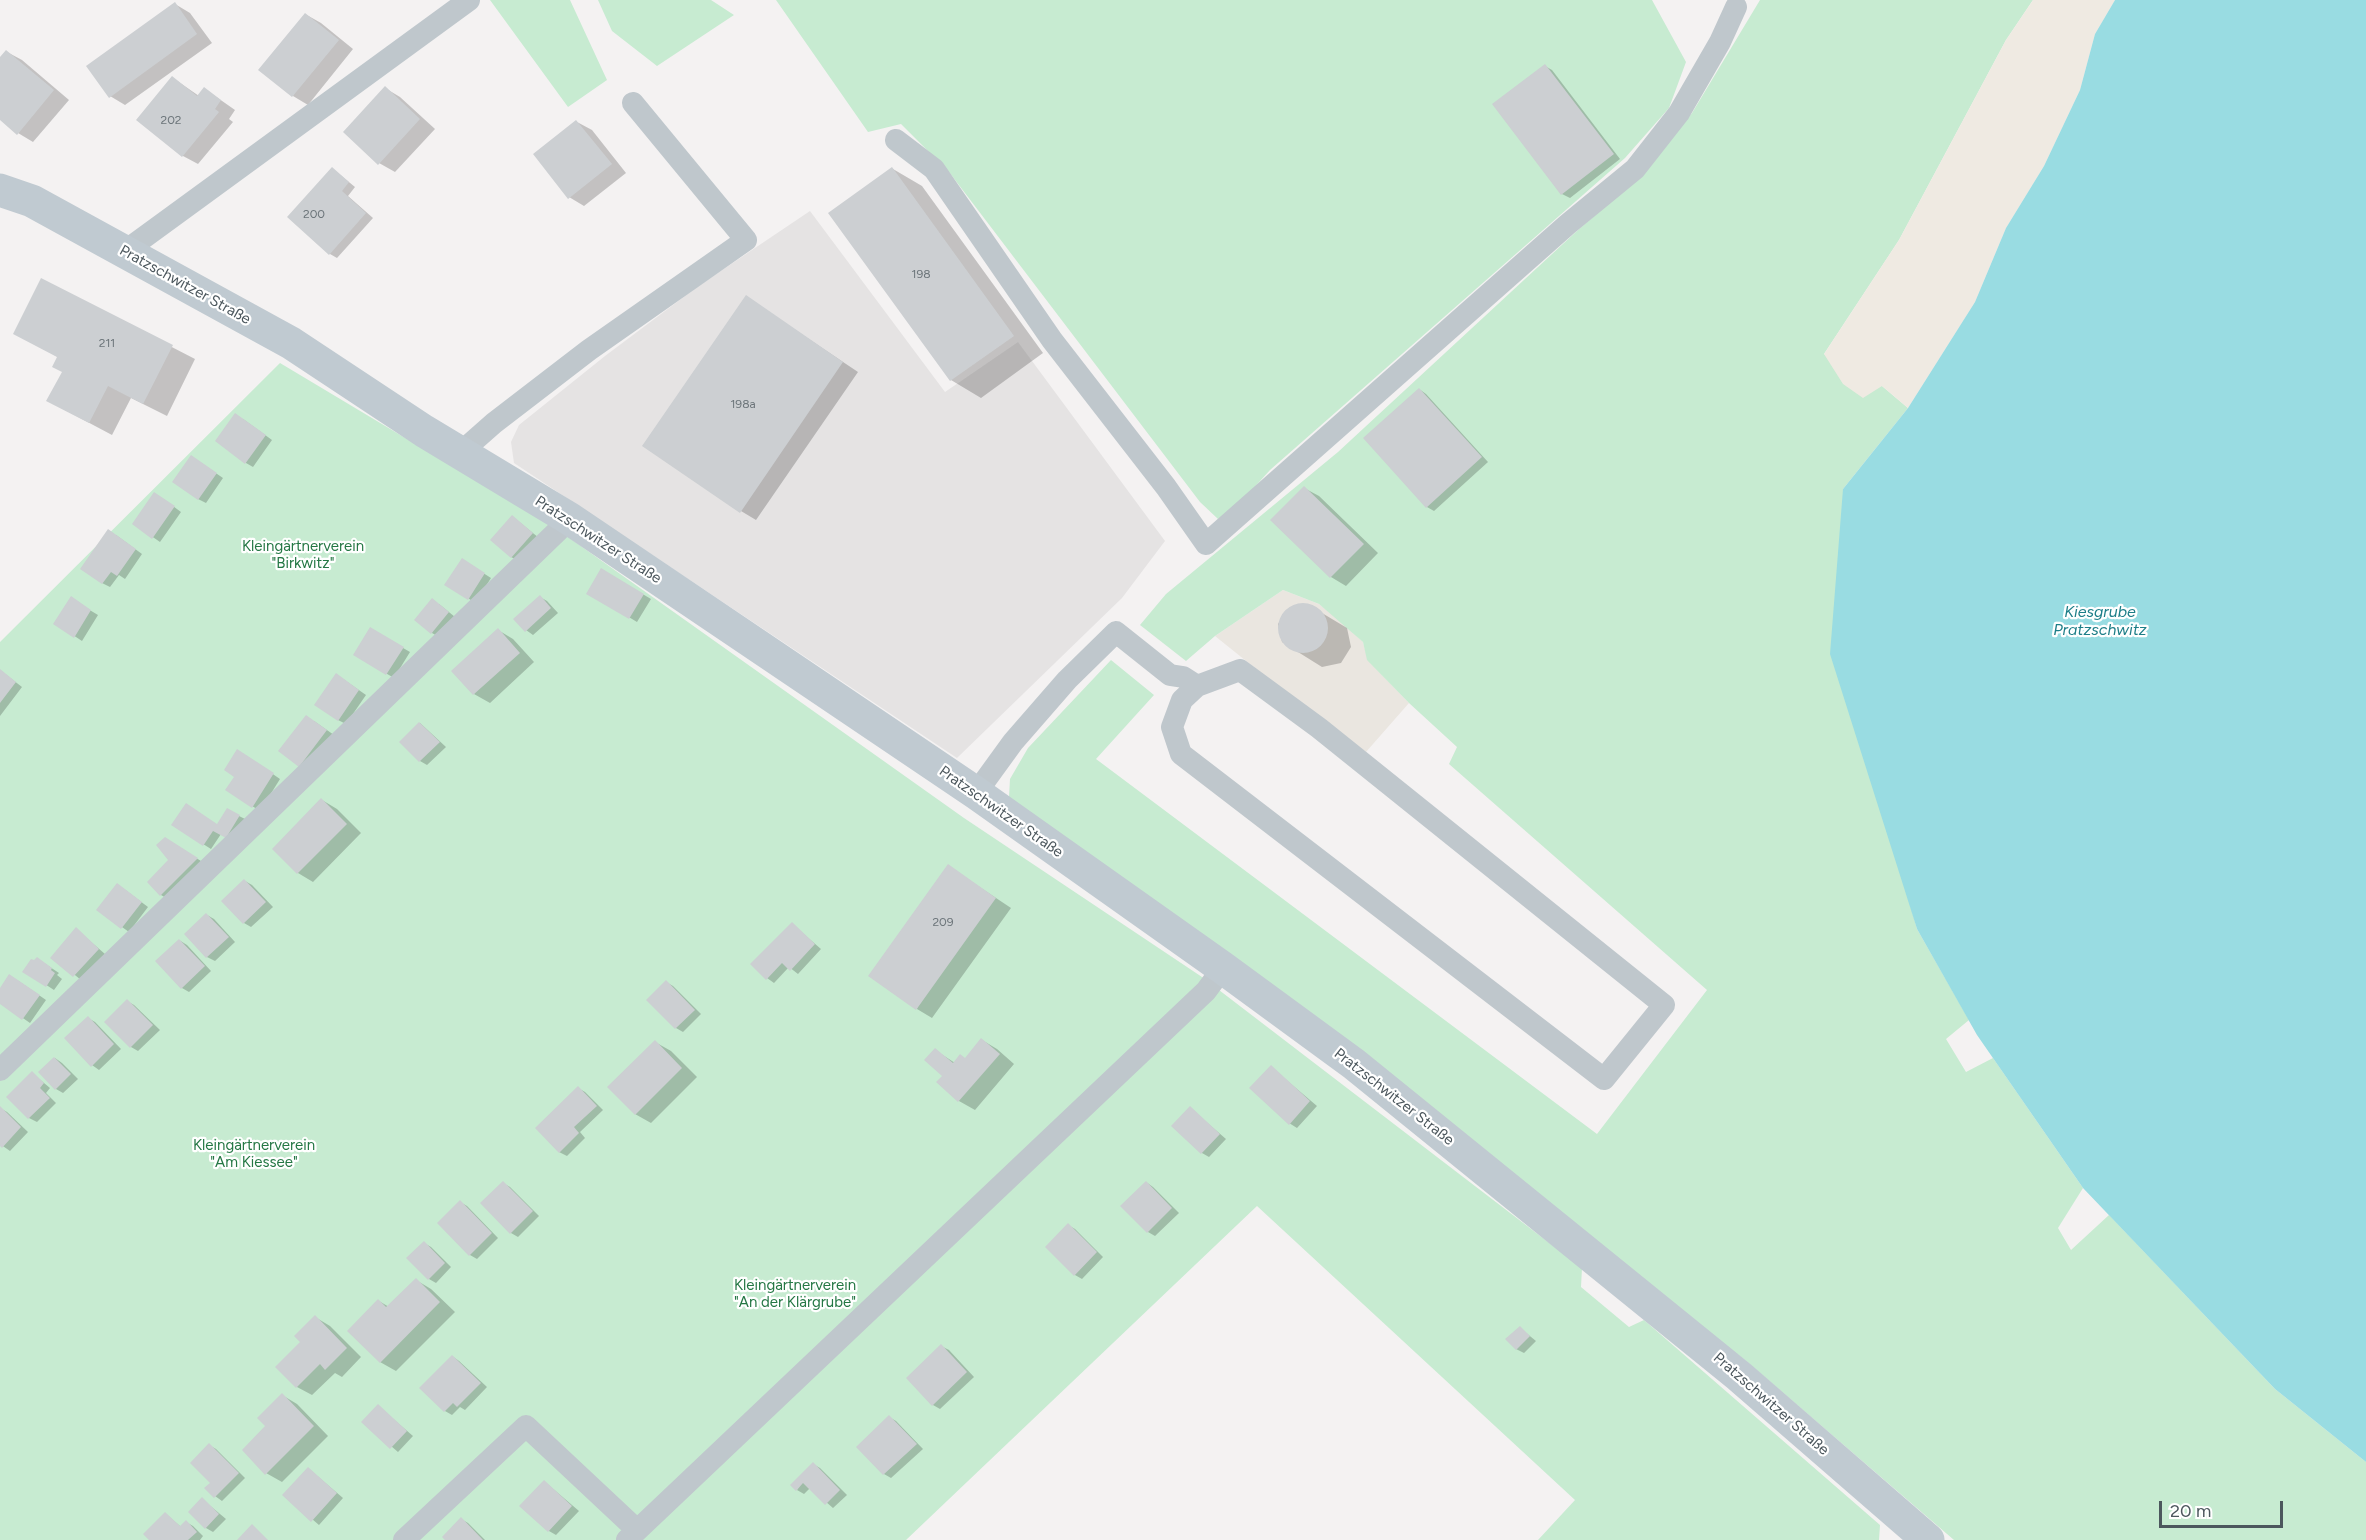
<!DOCTYPE html>
<html>
<head>
<meta charset="utf-8">
<style>
  body { margin:0 }
  #map { position:relative; width:2366px; height:1540px; overflow:hidden; background:#f4f2f2; font-family:Figtree,sans-serif }
  canvas { display:block }
  .scale { position:absolute; left:2159px; top:1501px; width:124px; height:27px; box-sizing:border-box; border:3px solid #4c575d; border-top:0; padding-left:8px; font-size:18px; line-height:21px; white-space:nowrap; color:#4c575d; -webkit-text-stroke:4px #fff; paint-order:stroke }
</style>
</head>
<body>
<div id="map">
<canvas width="2366" height="1540"></canvas>
<div class="scale">20 m</div>
</div>
<script>
const g = document.querySelector('canvas').getContext('2d');
g.lineJoin = 'round';
function fillPath(path, color) { g.fillStyle = color; g.fill(path, 'evenodd'); }
const poly = rows => new Path2D(rows.map(r => 'M' + r).join(''));
function strokePath(path, color, width, dash) { g.strokeStyle = color; g.lineWidth = width; g.lineCap = dash ? 'butt' : 'round'; g.setLineDash(dash || []); g.stroke(path); }
function drawText(font, color, halo, rows, align = 'center') {
  g.font = font + ' Figtree,sans-serif'; g.lineWidth = 4.5; g.setLineDash([]); g.textBaseline = 'middle'; g.strokeStyle = halo; g.fillStyle = color; for (const [text, x, y, turn = 0] of rows) {
    g.save(); g.translate(x, y); g.rotate((+turn || 0) * Math.PI / 180); g.textAlign = isNaN(turn) ? turn : align; if (halo) g.strokeText(text, 0, 0); g.fillText(text, 0, 0); g.restore();
  }
}
const commercial = poly([
  [1283,590,1319,604,1340,620,1363,642,1368,660,1409,703,1366,752,1286,693,1215,636]
]);
const education = poly([
  [810,211,945,392,1018,342,1165,541,1122,598,957,758,514,463,511,442,519,425,605,356,697,287]
]);
const green = poly([
  [490,0,570,0,607,80,568,107],
  [598,0,711,0,734,15,657,66,612,31],
  [776,0,1652,0,1686,62,1669,108,1625,158,1270,470,1233,511,1218,519,1200,502,949,172,901,124,868,132],
  [1760,0,2033,0,2006,40,1899,240,1824,354,1882,386,1908,408,1843,489,1906,890,1917,929,1969,1020,1946,1039,1966,1072,1993,1058,2083,1188,2058,1228,2071,1250,2109,1215,2275,1389,2366,1462,2366,1540,1954,1540,1745,1360,1009,797,1010,779,1028,748,1111,660,1154,695,1096,759,1597,1134,1707,990,1449,764,1457,747,1409,703,1367,660,1363,642,1319,604,1283,590,1215,636,1186,661,1140,625,1166,594,1338,452,1578,230,1642,175,1692,113],
  [280,363,554,527,964,818,1202,977,1582,1268,1581,1287,1629,1327,1644,1320,1880,1525,1879,1540,1538,1540,1575,1500,1257,1206,906,1540,0,1540,0,642]
]);
const sand = poly([
  [2033,0,2115,0,2095,34,2080,90,2044,166,2006,228,1975,302,1908,408,1882,386,1863,398,1843,384,1824,354,1899,240,2006,40]
]);
const water = poly([
  [2115,0,2366,0,2366,1462,2275,1389,2083,1188,1977,1035,1917,929,1830,654,1843,489,1908,408,1975,302,2006,228,2044,166,2080,90,2095,34]
]);
const shadow = poly([
  [175,4,190,13,212,43,125,105,110,96],
  [305,14,321,23,353,49,308,105,293,96],
  [7,52,22,60,69,100,33,142,18,133,0,118,0,59],
  [1545,66,1552,70,1620,159,1570,198,1562,194],
  [173,78,199,96,205,89,235,110,229,119,233,122,198,164,183,156],
  [385,88,400,97,435,129,395,172,379,163],
  [577,122,592,130,626,173,584,206,569,197],
  [333,169,355,187,348,196,373,218,337,258,330,254],
  [893,169,922,186,1043,353,981,398,951,380,831,213],
  [42,280,195,359,167,416,131,398,112,435,48,401,63,372,58,357,15,334],
  [746,297,858,372,756,520,741,511],
  [1419,389,1426,394,1488,462,1434,511,1427,507],
  [243,419,272,440,253,467,246,463],
  [198,461,223,478,206,503,198,499],
  [1304,488,1319,496,1378,553,1346,586,1331,577,1272,520],
  [162,498,181,512,160,542,134,524],
  [512,516,539,538,519,561,511,557],
  [116,535,142,554,125,579,119,575,110,587,102,583],
  [469,564,491,578,475,603,468,598],
  [602,570,651,599,637,622,589,593],
  [540,597,547,601,558,613,533,635,526,630],
  [78,603,98,615,82,641,55,623],
  [439,604,455,617,439,637,432,633],
  [1307,604,1347,628,1351,647,1341,663,1322,667,1282,642,1278,624,1289,608],
  [370,629,410,652,394,678,355,655],
  [498,630,513,639,534,662,490,703,474,694],
  [0,670,22,687,0,716],
  [343,679,366,695,346,724,338,720],
  [314,721,334,735,300,766],
  [420,723,446,747,427,765,420,761],
  [245,755,280,779,260,811,227,790,236,777],
  [322,800,337,809,361,833,313,882,298,873,274,849],
  [227,810,247,820,234,841,221,834,211,849,173,825,218,825],
  [173,843,204,863,168,899,161,895],
  [948,866,1011,908,932,1018,917,1009],
  [245,881,252,885,273,907,251,927,244,923,223,901],
  [124,889,148,907,129,932,122,927],
  [207,915,214,919,235,942,215,961,207,957,186,934],
  [792,924,821,949,798,974,789,967,774,983,767,978],
  [76,929,105,954,81,980,53,957],
  [179,940,187,945,211,971,189,992,182,988],
  [44,963,59,973,57,975,62,979,54,990,25,971],
  [17,980,46,1000,30,1023,0,1002,0,990],
  [666,982,673,986,701,1014,683,1032,676,1028,649,1000],
  [127,1001,134,1005,160,1030,138,1051,131,1047,106,1022],
  [88,1018,95,1022,121,1049,99,1070,92,1065],
  [982,1040,997,1049,1014,1064,975,1110,959,1101,938,1082,944,1075,935,1050,955,1063,966,1059],
  [655,1042,671,1051,697,1077,651,1123,635,1114],
  [55,1058,62,1063,78,1079,63,1093,56,1089],
  [1271,1067,1317,1106,1297,1128,1289,1123],
  [32,1073,50,1088,46,1093,56,1103,37,1122,29,1118,8,1097],
  [578,1088,585,1092,603,1110,580,1132,585,1138,567,1156,559,1152],
  [0,1108,7,1112,28,1132,10,1151,0,1144],
  [1190,1108,1226,1139,1209,1157,1202,1153],
  [1146,1182,1153,1187,1179,1213,1155,1236,1148,1232],
  [503,1183,510,1187,539,1216,518,1237,511,1233,482,1203],
  [460,1202,467,1206,498,1238,477,1259,470,1255],
  [1068,1225,1075,1229,1103,1257,1082,1279,1075,1275],
  [424,1243,431,1247,451,1267,436,1283,429,1279],
  [416,1280,431,1289,455,1312,396,1371,380,1362,379,1301,389,1307],
  [315,1317,330,1326,361,1357,342,1377,335,1373,312,1395,297,1387,302,1342],
  [1520,1328,1536,1341,1524,1353,1516,1349],
  [941,1346,949,1350,974,1377,940,1409,933,1405],
  [452,1356,459,1361,487,1387,465,1410,460,1407,452,1415,445,1411],
  [282,1395,297,1404,328,1436,282,1482,266,1473,268,1426],
  [378,1406,413,1436,398,1452,363,1422],
  [889,1417,896,1421,923,1449,891,1478,884,1474,858,1447],
  [209,1445,216,1449,245,1478,222,1501,215,1496],
  [813,1464,820,1468,847,1495,833,1508,810,1488,804,1494,797,1490],
  [309,1469,343,1498,319,1525,284,1495],
  [545,1482,579,1511,556,1535,549,1531],
  [202,1499,226,1519,213,1532,206,1528],
  [166,1514,181,1527,186,1522,193,1526,203,1536,200,1540,151,1540],
  [461,1519,468,1523,485,1540,447,1540]
]);
const building = poly([
  [175,2,197,34,109,98,86,66],
  [305,13,339,40,292,97,258,70],
  [6,50,54,90,17,135,0,120,0,57],
  [1545,64,1614,154,1561,195,1492,104],
  [172,76,197,96,204,87,221,100,215,109,219,112,182,157,136,120],
  [385,86,420,119,378,165,343,132],
  [576,120,612,164,568,199,533,154],
  [332,167,349,182,342,191,366,213,329,255,287,217],
  [892,167,1014,336,950,381,828,213],
  [41,278,173,345,143,404,108,386,89,423,46,401,62,372,52,367,57,357,13,334],
  [746,295,843,362,740,513,642,446],
  [1419,388,1482,457,1426,508,1363,438],
  [235,413,266,435,245,464,215,441],
  [191,455,217,473,198,500,172,482],
  [1304,486,1364,544,1330,578,1270,520],
  [154,492,175,506,152,539,132,524],
  [512,515,533,533,511,558,490,540],
  [108,529,136,549,117,576,111,572,102,584,80,569],
  [462,558,485,573,468,600,444,585],
  [601,568,644,594,629,619,586,594],
  [540,595,551,608,525,632,513,619],
  [71,596,91,610,74,638,53,624],
  [432,598,449,612,431,634,414,620],
  '1278 628a25 25 0 1 1 50 0a25 25 0 1 1-50 0Z',
  [370,627,404,647,386,675,353,655],
  [498,628,520,653,473,695,451,671],
  [0,669,16,682,0,703],
  [336,673,359,690,338,721,314,705],
  [306,715,327,730,299,767,278,751],
  [419,722,440,742,419,762,399,742],
  [237,749,274,773,252,808,225,790,234,777,224,770],
  [321,798,347,824,297,874,272,849],
  [186,803,217,824,227,808,240,815,226,838,213,831,203,846,171,825],
  [165,837,198,858,160,896,147,882,168,860,156,845],
  [948,864,996,898,916,1010,868,976],
  [244,879,266,902,243,924,221,901],
  [117,883,142,902,121,929,96,910],
  [206,913,229,937,206,958,184,934],
  [792,922,815,944,790,971,782,963,766,980,750,964],
  [76,927,99,949,73,977,50,958],
  [179,939,205,966,181,989,155,961],
  [37,957,52,968,51,970,55,973,46,987,22,972,31,959,34,960],
  [9,974,40,995,22,1020,0,1004,0,988],
  [666,980,695,1010,675,1029,646,1000],
  [127,999,153,1025,130,1048,104,1022],
  [88,1016,114,1044,91,1067,64,1038],
  [981,1038,1000,1054,958,1102,936,1082,942,1076,924,1060,935,1048,953,1063,960,1054,965,1058],
  [655,1040,682,1068,635,1115,607,1087],
  [54,1057,71,1074,55,1090,38,1072],
  [1271,1065,1310,1101,1289,1125,1249,1088],
  [32,1071,44,1083,40,1088,50,1098,28,1119,6,1097],
  [578,1086,597,1106,574,1127,579,1133,559,1153,535,1128],
  [0,1106,21,1127,2,1148,0,1146],
  [1190,1106,1220,1134,1201,1154,1171,1126],
  [503,1181,533,1211,510,1234,480,1203],
  [1146,1181,1172,1208,1147,1233,1120,1206],
  [460,1200,492,1233,469,1256,437,1223],
  [1068,1223,1097,1252,1074,1276,1045,1247],
  [424,1241,445,1263,428,1280,406,1258],
  [416,1278,440,1302,380,1363,347,1331,378,1299,386,1307],
  [315,1315,347,1348,325,1370,320,1364,296,1388,275,1367,300,1342,294,1336],
  [1520,1326,1530,1336,1516,1350,1505,1339],
  [941,1344,967,1372,932,1406,906,1378],
  [452,1355,481,1383,457,1407,453,1403,444,1412,419,1388],
  [282,1393,314,1426,265,1475,242,1450,265,1426,257,1418],
  [378,1404,407,1431,390,1449,361,1422],
  [889,1415,917,1444,883,1475,856,1447],
  [209,1443,239,1473,214,1498,204,1488,210,1483,190,1463],
  [813,1462,840,1490,825,1505,803,1483,796,1491,790,1485],
  [308,1467,337,1493,311,1522,282,1495],
  [544,1480,572,1506,548,1532,519,1506],
  [202,1497,219,1514,205,1529,188,1512],
  [165,1512,180,1526,186,1520,197,1532,188,1540,149,1540,143,1534],
  [461,1517,483,1540,445,1540,442,1537],
  [252,1524,268,1540,237,1540]
]);
const lane = poly([
  [896,140,934,169,1052,340,1166,487,1206,544,1568,224,1635,169,1679,113,1720,42,1736,7],
  [124,252,469,0],
  [460,453,494,423,589,350,746,240,633,103],
  [1240,670,1319,728,1664,1005,1604,1079,1181,754,1172,727,1182,700,1197,686,1240,670],
  [976,793,1013,742,1067,680,1116,632,1170,675,1183,677,1197,686],
  [0,1070,570,519],
  [404,1540,526,1426,637,1530],
  [627,1540,1206,991,1223,968]
]);
const secondary = poly([
  [0,190,32,201,291,343,424,431,570,519,976,793,1223,968,1354,1064,1739,1376,1928,1540]
]);
const numberNames = [
  ["202",171,120],
  ["200",314,214],
  ["198",921,274],
  ["211",107,343],
  ["198a",743,404],
  ["209",943,922]
];
const streetNames = [
  ["Pratzschwitzer Straße",185,285,29],
  ["Pratzschwitzer Straße",598,540,33],
  ["Pratzschwitzer Straße",1001,812,35],
  ["Pratzschwitzer Straße",1394,1097,38],
  ["Pratzschwitzer Straße",1771,1404,41]
];
const parkNames = [
  ["Kleingärtnerverein",303,547],
  ["\"Birkwitz\"",303,564],
  ["Kleingärtnerverein",254,1146],
  ["\"Am Kiessee\"",254,1163],
  ["Kleingärtnerverein",795,1286],
  ["\"An der Klärgrube\"",795,1303]
];
const waterNames = [
  ["Kiesgrube",2100,612],
  ["Pratzschwitz",2100,630]
];
fillPath(commercial, '#eae6e0');
fillPath(education, '#e5e3e3');
fillPath(green, '#c7ebd1');
fillPath(sand, '#efeae2');
fillPath(water, '#99dce2');
fillPath(shadow, '#0003');
fillPath(building, '#cccfd2');
strokePath(lane, '#bfc7cc', 22);
strokePath(secondary, '#c0cad1', 33);
drawText('12px', '#6c757a', null, numberNames);
drawText('15px', '#4c575d', '#fff', streetNames);
drawText('15px', '#247744', '#fff', parkNames);
drawText('italic 16px', '#1d7e88', '#fff', waterNames);
</script>
</body>
</html>
